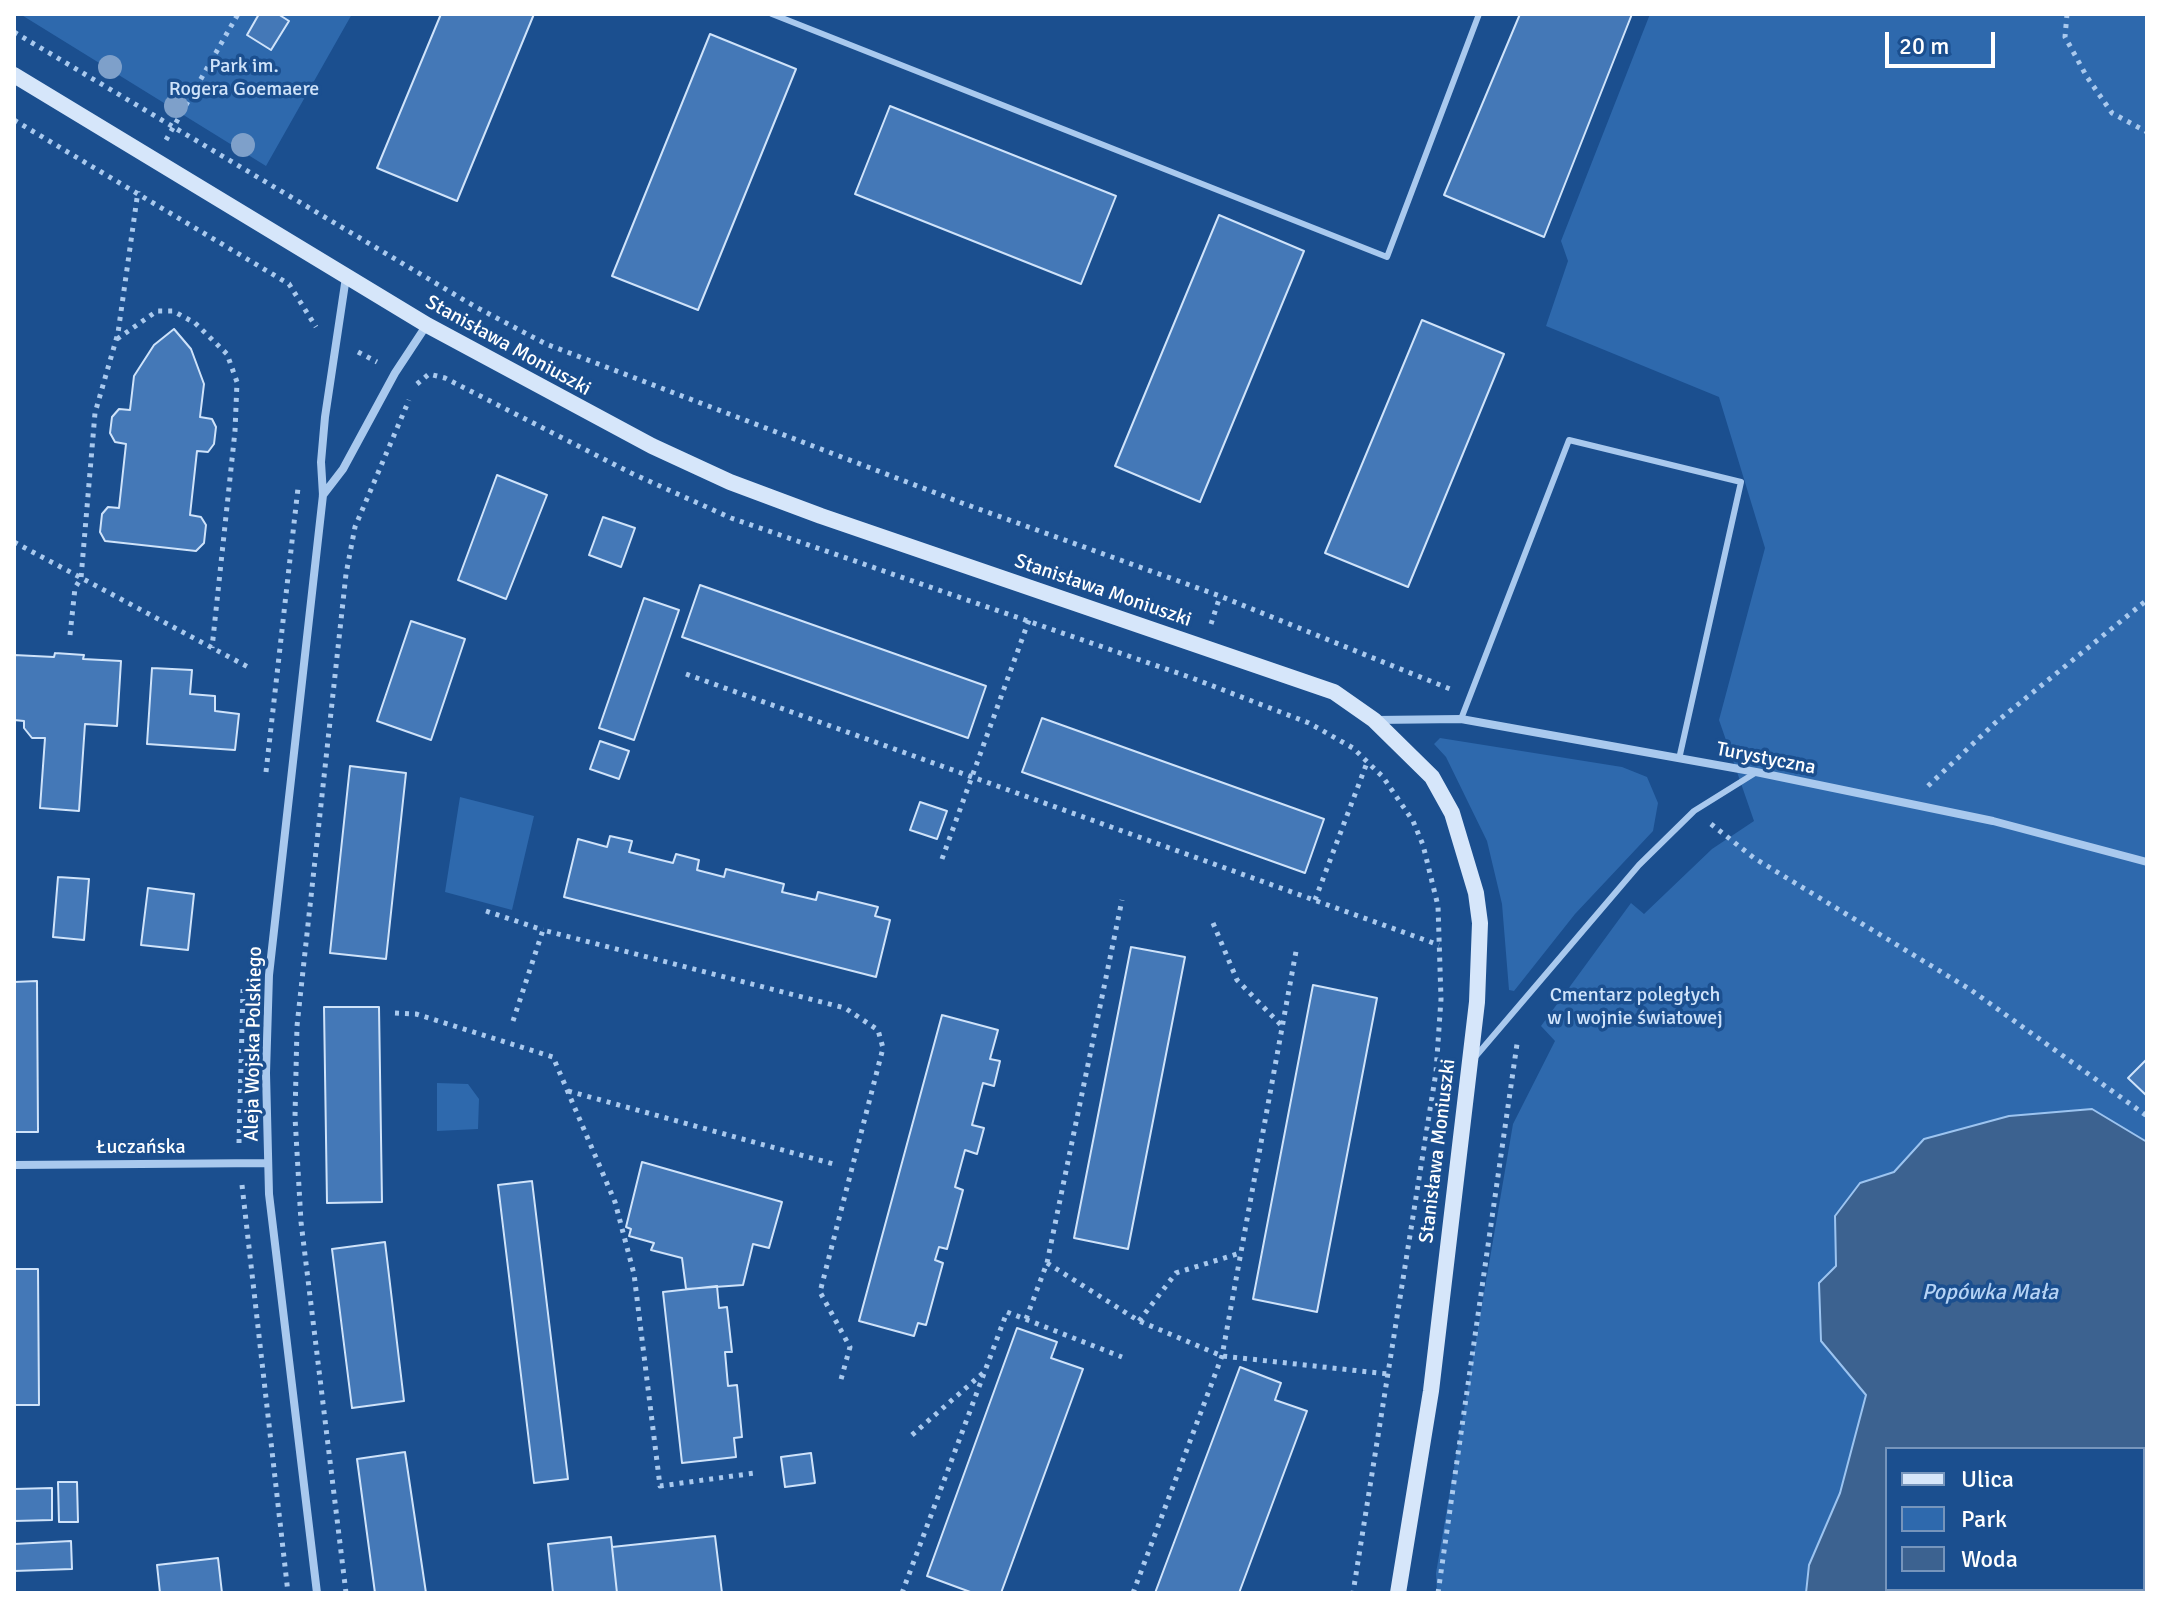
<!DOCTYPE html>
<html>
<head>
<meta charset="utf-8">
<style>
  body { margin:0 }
  #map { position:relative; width:2161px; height:1607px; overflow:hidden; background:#1b4f8f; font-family:Signika,sans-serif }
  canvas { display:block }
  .frame { position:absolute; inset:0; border:16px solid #fff; pointer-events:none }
  .legend { position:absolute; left:1885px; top:1447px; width:260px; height:144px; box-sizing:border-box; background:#1b4f8f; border:2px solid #7695bc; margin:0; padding:10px 14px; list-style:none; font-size:24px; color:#fff }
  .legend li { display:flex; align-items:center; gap:16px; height:40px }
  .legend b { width:40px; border:2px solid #7695bc }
  .scale { position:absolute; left:1885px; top:32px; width:110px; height:36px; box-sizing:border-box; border:4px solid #fff; border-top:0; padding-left:10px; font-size:24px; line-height:28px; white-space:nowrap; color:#fff; -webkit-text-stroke:6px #1b4f8f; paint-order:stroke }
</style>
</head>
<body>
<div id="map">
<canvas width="2161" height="1607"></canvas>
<div class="frame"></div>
<ul class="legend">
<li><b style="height:10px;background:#d6e6fa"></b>Ulica</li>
<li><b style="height:22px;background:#2e69ad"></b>Park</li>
<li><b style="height:22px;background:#3c6290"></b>Woda</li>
</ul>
<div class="scale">20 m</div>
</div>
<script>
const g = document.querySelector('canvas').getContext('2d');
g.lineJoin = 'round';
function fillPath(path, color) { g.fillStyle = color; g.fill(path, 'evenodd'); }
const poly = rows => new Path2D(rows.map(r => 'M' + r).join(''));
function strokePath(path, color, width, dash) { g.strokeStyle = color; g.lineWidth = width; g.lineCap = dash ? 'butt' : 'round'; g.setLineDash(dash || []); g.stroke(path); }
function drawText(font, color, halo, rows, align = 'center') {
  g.font = font + ' Signika,sans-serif'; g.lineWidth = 7; g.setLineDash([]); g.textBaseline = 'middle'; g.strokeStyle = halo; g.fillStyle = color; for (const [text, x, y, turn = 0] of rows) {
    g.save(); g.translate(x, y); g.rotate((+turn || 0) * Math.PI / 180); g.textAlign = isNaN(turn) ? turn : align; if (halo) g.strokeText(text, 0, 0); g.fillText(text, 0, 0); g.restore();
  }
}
const green = poly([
  [20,14,352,14,266,166],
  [1650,14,2147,14,2147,1142,2092,1109,2009,1116,1924,1139,1894,1172,1860,1183,1836,1216,1836,1266,1821,1341,1866,1395,1840,1493,1809,1565,1806,1593,1437,1593,1436,1573,1513,1124,1555,1041,1541,1026,1631,903,1644,914,1712,849,1754,821,1719,720,1765,548,1719,397,1546,326,1568,261,1561,241],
  [1440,738,1622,767,1647,777,1658,803,1653,831,1575,914,1514,991,1509,990,1502,904,1487,841,1446,757,1434,744],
  [460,797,534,816,512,910,445,892],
  [437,1083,468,1084,479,1099,478,1129,437,1131]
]);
const water = poly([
  [2092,1109,2147,1142,2147,1593,1806,1593,1809,1565,1840,1493,1866,1395,1821,1341,1819,1283,1836,1266,1835,1216,1860,1183,1894,1172,1924,1139,2009,1116,2092,1109],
  [1887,1449,2143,1449,2143,1589,1887,1589,1887,1449]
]);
const building = poly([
  [259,14,278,14,289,21,271,50,247,35,259,14],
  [441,14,534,14,457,201,377,168,441,14],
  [1520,14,1632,14,1544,237,1444,195,1520,14],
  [710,34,796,69,698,310,612,276,710,34],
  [890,106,1116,196,1081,284,855,194,890,106],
  [1219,215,1304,251,1200,502,1115,466,1219,215],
  [1422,320,1504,354,1408,587,1325,553,1422,320],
  [174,329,191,349,204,384,200,417,212,419,216,427,214,444,208,452,197,451,190,515,201,517,206,525,204,543,196,551,105,541,100,532,102,514,108,507,119,508,126,444,115,442,110,433,112,417,119,409,130,410,134,376,154,345,174,329],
  [497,475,547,495,506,599,458,580,497,475],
  [603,517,635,528,621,567,589,555,603,517],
  [700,585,986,686,968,738,682,637,700,585],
  [644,598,679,610,634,740,599,728,644,598],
  [411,621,465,639,431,740,377,721,411,621],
  [55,653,84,655,83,659,121,661,117,726,85,724,79,811,40,808,45,738,32,738,24,728,24,721,14,720,14,655,54,657,55,653],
  [152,668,192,670,190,694,215,696,215,711,239,714,235,750,147,744,152,668],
  [1042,718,1324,819,1305,873,1022,772,1042,718],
  [600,741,629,751,619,779,590,769,600,741],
  [350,766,406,773,386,959,330,953,350,766],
  [920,802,947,811,937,839,910,830,920,802],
  [610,836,632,841,629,852,673,863,676,854,699,860,697,870,724,877,726,869,784,884,782,892,816,900,818,892,878,907,875,916,890,920,876,977,564,897,578,839,607,847,610,836],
  [58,877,89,879,84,940,53,937,58,877],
  [148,888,194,894,188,950,141,945,148,888],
  [1131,947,1185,957,1128,1249,1074,1238,1131,947],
  [37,981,38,1132,14,1132,14,982,37,981],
  [1313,985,1377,998,1317,1312,1253,1299,1313,985],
  [324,1007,379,1007,382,1202,327,1203,324,1007],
  [942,1015,998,1030,990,1059,1000,1061,994,1086,983,1083,972,1125,984,1128,977,1154,965,1150,955,1187,963,1190,947,1249,939,1247,935,1260,943,1263,926,1325,918,1323,914,1336,859,1321,942,1015],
  [2147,1059,2147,1096,2128,1078,2147,1059],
  [642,1162,782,1202,769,1248,753,1244,743,1285,686,1289,682,1258,651,1250,654,1243,629,1236,631,1229,626,1227,642,1162],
  [532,1181,568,1479,534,1483,498,1185,532,1181],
  [385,1242,404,1401,352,1408,332,1249,385,1242],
  [14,1269,38,1269,39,1405,14,1405,14,1269],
  [717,1286,719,1308,727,1307,732,1352,725,1352,728,1386,737,1385,742,1437,734,1438,736,1457,682,1463,663,1292,717,1286],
  [1017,1328,1057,1342,1051,1358,1083,1369,1001,1593,973,1593,927,1576,1017,1328],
  [1240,1367,1281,1383,1275,1400,1307,1411,1239,1593,1155,1593,1240,1367],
  [405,1452,426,1593,375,1593,357,1459,405,1452],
  [811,1453,815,1483,785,1487,781,1457,811,1453],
  [58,1482,77,1482,78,1522,59,1522,58,1482],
  [52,1488,52,1520,14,1521,14,1489,52,1488],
  [715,1536,722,1593,617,1593,612,1547,715,1536],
  [611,1537,617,1593,553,1593,548,1544,611,1537],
  [71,1541,72,1569,14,1571,14,1544,71,1541],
  [218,1558,222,1593,160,1593,157,1565,218,1558]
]);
const path = poly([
  [2067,14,2065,37,2087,77,2112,113,2147,132],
  [14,32,474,306,546,344,962,503,1220,596,1450,689],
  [14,120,289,284,316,327],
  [166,140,238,14],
  [117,339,157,311,173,311,195,323,227,354,237,382,235,431,212,648],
  [358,352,377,362],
  [417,384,429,374,445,378,631,473,731,518,1192,678,1309,723,1353,748,1383,777,1413,821,1423,845,1438,906,1441,999,1436,1072,1353,1593],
  [14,542,248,667],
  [1211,624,1220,596],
  [70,635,75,588,81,578,95,413,118,333,138,191],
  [686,674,1439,945],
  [266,772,298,488],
  [1928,786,1995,723,2147,600],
  [1711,824,1754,858,1971,990,2147,1116],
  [942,859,1029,620],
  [1315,900,1368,760],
  [486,911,543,930],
  [1213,923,1237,980,1281,1025],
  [395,1013,416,1014,553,1057,615,1202,634,1274,660,1486,755,1473],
  [513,1021,543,930,845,1008,878,1030,883,1048,820,1292,850,1347,840,1383],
  [568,1091,837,1165],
  [239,1143,243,989],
  [242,1185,288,1593],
  [1047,1263,1139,1321,1222,1356,1388,1374],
  [1026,1319,1047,1263,1122,900],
  [1139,1321,1176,1273,1240,1253],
  [912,1435,983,1373],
  [346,1593,301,1222,295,1117,297,1026,346,574,355,527,409,400],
  [902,1593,1007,1312,1122,1357],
  [1133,1593,1222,1356,1297,946],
  [1438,1593,1517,1044]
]);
const lane = poly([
  [772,14,1387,257,1479,14],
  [1461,719,1569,440,1741,482,1679,759],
  [1476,1056,1639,865,1694,811,1755,773]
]);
const street = poly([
  [323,495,343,469,395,373,426,326],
  [1375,720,1461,719,1756,772,1993,821,2147,862],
  [14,1165,268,1163],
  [317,1593,269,1194,266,1073,269,975,323,495,321,462,325,417,346,277]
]);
const secondary = poly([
  [14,75,427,325,652,446,730,482,821,516,1334,692,1374,720,1432,777,1452,813,1476,893,1480,923,1477,1002,1431,1391,1398,1593]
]);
const trees = [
  [110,67],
  [176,106],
  [243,145]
];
const parkNames = [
  ["Park im.",244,67],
  ["Rogera Goemaere",244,90],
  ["Cmentarz poległych",1635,996],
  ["w I wojnie światowej",1635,1019]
];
const streetNames = [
  ["Stanisława Moniuszki",508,346,29],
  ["Stanisława Moniuszki",1103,591,19],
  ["Turystyczna",1766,759,11],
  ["Aleja Wojska Polskiego",254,1044,-89],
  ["Łuczańska",141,1148],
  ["Stanisława Moniuszki",1438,1151,-83]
];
const waterNames = [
  ["Popówka Mała",1990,1293]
];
fillPath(green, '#2e69ad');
fillPath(water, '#3c6290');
strokePath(water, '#9cc4f0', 2);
fillPath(building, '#4478b7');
strokePath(building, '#cfe3fa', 2);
strokePath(path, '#a9c9ee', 5, [4, 6]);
strokePath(lane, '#a9c9ee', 6);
strokePath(street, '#a9c9ee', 8);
strokePath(secondary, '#d6e6fa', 16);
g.fillStyle = '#7ea0ca';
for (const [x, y] of trees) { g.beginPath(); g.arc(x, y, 12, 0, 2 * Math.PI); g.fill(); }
drawText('20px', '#cfe3fa', '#1b4f8f', parkNames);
drawText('20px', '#fff', '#1b4f8f', streetNames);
drawText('italic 22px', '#b5d3f5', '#1b4f8f', waterNames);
</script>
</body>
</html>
